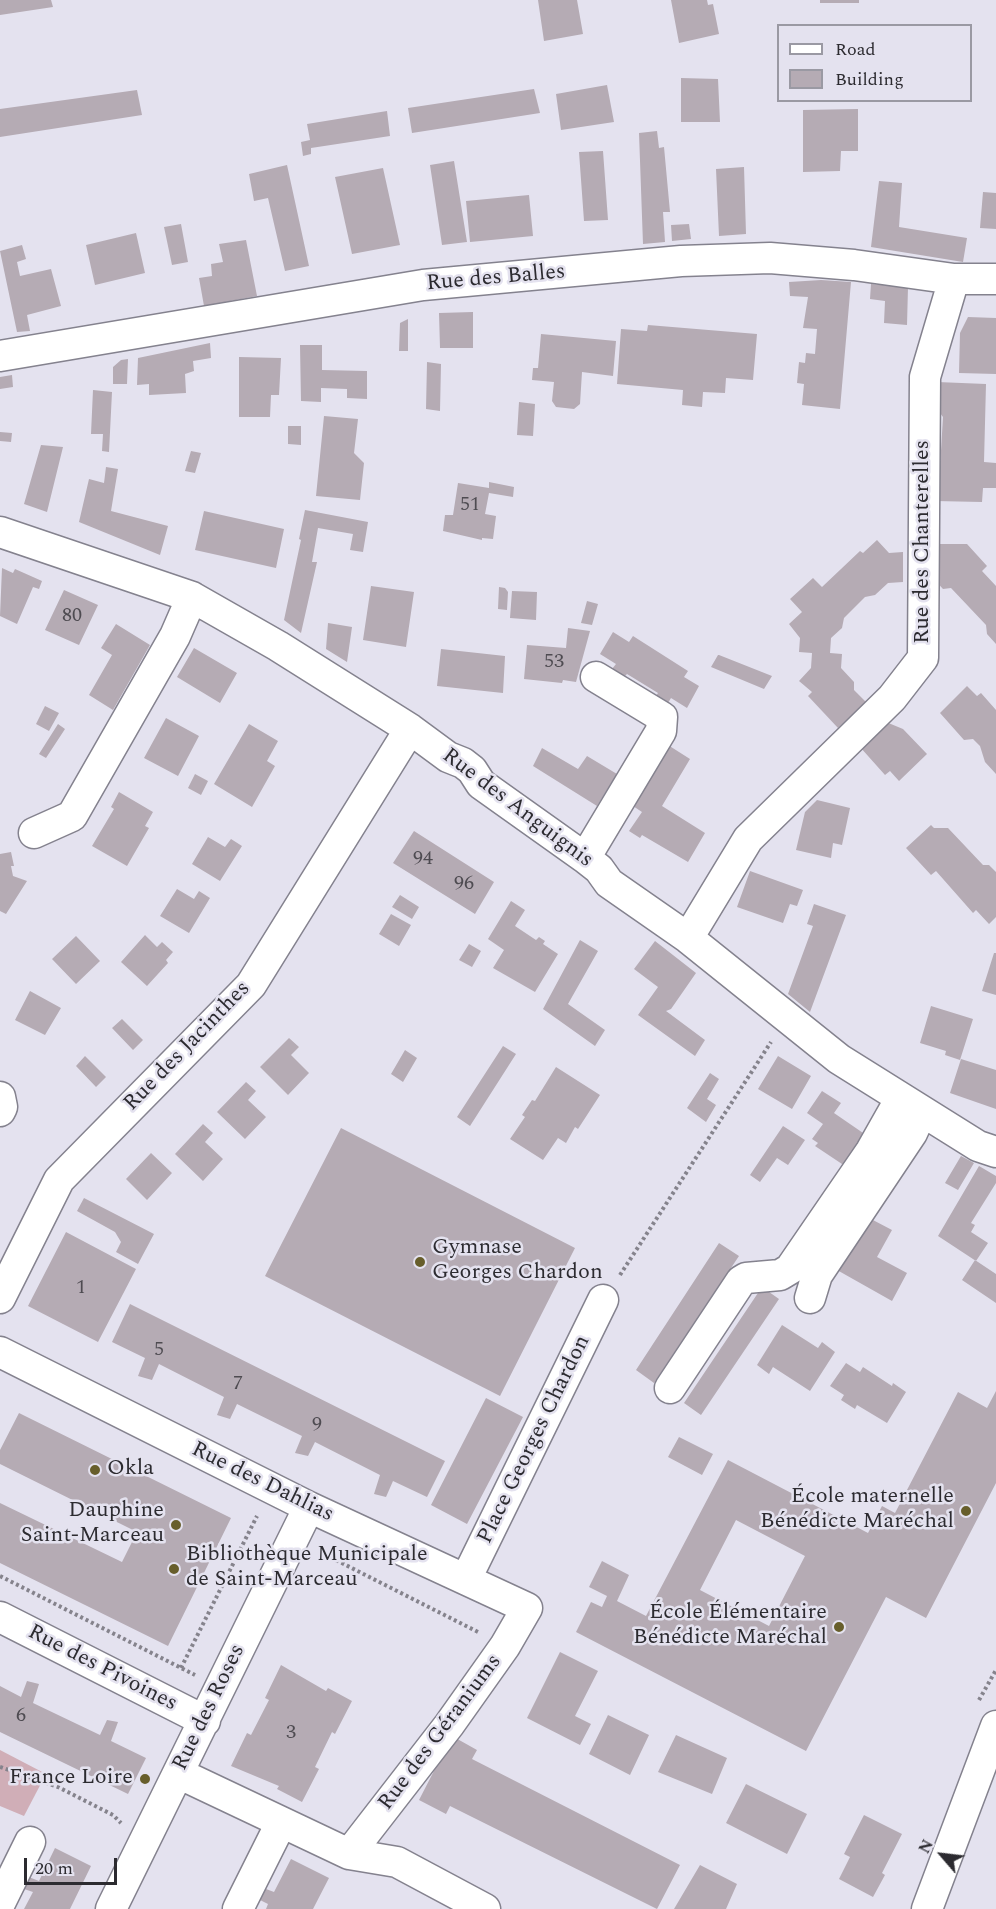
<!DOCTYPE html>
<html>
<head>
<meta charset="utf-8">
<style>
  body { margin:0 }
  #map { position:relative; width:996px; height:1909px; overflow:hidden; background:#e4e2ef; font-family:Spectral,serif }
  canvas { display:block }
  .legend { position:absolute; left:777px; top:24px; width:195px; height:78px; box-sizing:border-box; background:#e4e2ef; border:2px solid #9a99a3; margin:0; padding:8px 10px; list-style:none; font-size:18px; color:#2c2b30 }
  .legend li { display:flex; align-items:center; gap:12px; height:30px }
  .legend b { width:30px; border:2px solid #9a99a3 }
  .north { position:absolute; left:912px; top:1825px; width:60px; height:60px; -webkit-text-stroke:4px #e4e2ef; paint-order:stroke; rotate:298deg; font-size:16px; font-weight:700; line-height:24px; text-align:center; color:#2c2b30 }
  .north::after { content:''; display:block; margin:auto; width:21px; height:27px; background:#2c2b30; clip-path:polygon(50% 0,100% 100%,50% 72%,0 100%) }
  .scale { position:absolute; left:24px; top:1858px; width:93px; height:27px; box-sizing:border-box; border:3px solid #2c2b30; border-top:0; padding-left:8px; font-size:18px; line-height:21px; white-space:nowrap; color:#2c2b30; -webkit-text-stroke:4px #e4e2ef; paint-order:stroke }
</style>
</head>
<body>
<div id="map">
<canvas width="996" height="1909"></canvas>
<ul class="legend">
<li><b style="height:8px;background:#fff"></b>Road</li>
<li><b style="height:16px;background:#b5abb4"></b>Building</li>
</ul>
<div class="north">N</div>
<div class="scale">20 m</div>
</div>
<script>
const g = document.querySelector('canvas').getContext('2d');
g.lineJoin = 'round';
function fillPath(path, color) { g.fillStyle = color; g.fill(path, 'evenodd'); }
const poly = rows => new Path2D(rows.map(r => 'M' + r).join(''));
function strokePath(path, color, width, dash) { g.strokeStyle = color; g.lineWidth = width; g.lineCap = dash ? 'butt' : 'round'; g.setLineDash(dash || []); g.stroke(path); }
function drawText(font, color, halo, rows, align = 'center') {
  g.font = font + ' Spectral,serif'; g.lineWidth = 5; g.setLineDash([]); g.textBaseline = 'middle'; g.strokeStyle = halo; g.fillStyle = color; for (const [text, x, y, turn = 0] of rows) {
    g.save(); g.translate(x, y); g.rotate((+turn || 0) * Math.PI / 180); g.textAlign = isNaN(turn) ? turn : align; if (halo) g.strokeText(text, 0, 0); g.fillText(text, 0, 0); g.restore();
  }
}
const green = poly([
  [0,1750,46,1774,24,1816,0,1806]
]);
const building = poly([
  [0,0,51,0,53,7,0,15],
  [538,0,577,0,583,34,544,41],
  [671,0,707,0,708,5,713,4,719,34,679,43],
  [820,0,859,0,859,3,820,3],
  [681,78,718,79,720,122,681,122],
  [607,85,614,122,561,130,556,94],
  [534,89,540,113,412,133,408,108],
  [137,90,142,115,0,137,0,109],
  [858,109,858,151,841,151,840,171,803,172,803,110],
  [387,111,390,136,311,148,311,154,303,156,301,142,310,140,307,124],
  [657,131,659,148,664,147,670,212,663,212,665,242,643,244,639,133],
  [603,151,608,220,584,221,579,152],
  [454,161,467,242,442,245,430,165],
  [287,165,309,266,285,271,268,198,254,201,249,174],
  [744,167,746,234,719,236,716,169],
  [383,168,400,245,352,254,335,177],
  [879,181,902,183,899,227,967,238,963,262,871,247],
  [983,192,996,193,996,229,980,228],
  [529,195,533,236,470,242,466,201],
  [181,224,188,262,172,265,164,227],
  [689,224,691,239,672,241,671,225],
  [136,233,145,273,95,285,86,245],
  [246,240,257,296,204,306,199,278,212,276,211,264,223,262,219,244],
  [22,245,26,259,17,262,20,276,51,269,61,306,27,315,30,331,17,332,0,251],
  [821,280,851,282,840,409,802,405,804,384,797,383,799,362,805,363,806,353,815,354,817,329,803,328,808,297,790,296,789,282],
  [871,284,908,287,907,325,884,323,885,301,870,299],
  [473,312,473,348,440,348,439,313],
  [968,317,996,318,996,374,959,373,960,333],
  [408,319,408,351,399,351,400,323],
  [648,325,757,334,753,380,726,378,725,393,703,392,702,407,682,405,683,390,617,384,621,329,647,331],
  [541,334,616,341,613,376,582,372,580,404,574,409,556,407,552,401,554,382,532,380,533,368,538,368],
  [210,343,211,358,193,361,194,371,185,374,186,393,149,395,149,384,137,385,138,358],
  [300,345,322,345,322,370,367,371,367,399,347,398,347,389,321,388,321,402,301,401],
  [239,357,281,358,279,395,271,395,270,417,239,417],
  [128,359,127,384,113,384,113,367,121,360],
  [427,362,441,364,440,411,426,409],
  [12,375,13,387,0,389,0,377],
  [937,382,986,384,984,462,996,463,996,488,983,488,982,502,935,501,935,476,940,467,943,417,937,409],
  [93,390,112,392,109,452,102,451,103,434,91,434],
  [519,402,535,404,533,436,517,435],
  [324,416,358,419,354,453,364,463,360,500,316,496],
  [288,426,301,426,301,445,288,444],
  [0,432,12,433,11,442,0,441],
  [41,445,63,447,47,512,24,504],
  [191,451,201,453,195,473,185,471],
  [106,467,118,469,111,511,168,526,160,555,79,522,89,479,104,483],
  [489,482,514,487,513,497,489,493,485,514,496,516,493,539,482,538,482,540,443,531,445,515,453,515,458,483,489,488],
  [305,510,368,522,363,552,350,550,353,534,318,528,312,562,317,562,301,633,284,620,301,540,299,539],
  [204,511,284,529,276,568,195,550],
  [877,540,889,553,903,552,903,582,888,583,875,595,865,597,844,618,842,628,831,638,830,653,842,654,841,668,854,682,854,690,866,702,838,728,808,696,812,692,799,681,811,668,812,653,799,652,800,638,789,624,802,612,790,599,813,578,822,587,860,551,863,553],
  [934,544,967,544,987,566,982,571,996,586,996,644,987,634,986,625,951,588,943,589,933,578],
  [2,568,13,573,15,569,42,581,39,589,33,587,17,624,0,616],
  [371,586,414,592,406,647,363,640],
  [499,587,505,588,508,592,507,610,498,609],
  [64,590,98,605,79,645,45,630],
  [512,591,537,592,536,620,510,618],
  [587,601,598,604,592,625,581,623],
  [328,623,352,627,347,662,326,649],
  [116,624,150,645,113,710,89,695,112,655,101,648],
  [568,628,590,631,576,682,563,680,562,683,524,679,527,645,566,648],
  [613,632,629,642,633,636,688,671,684,677,699,686,687,708,671,698,668,703,656,696,658,693,627,674,624,677,612,669,616,664,600,654],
  [194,648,237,673,220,703,177,677],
  [441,649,505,656,503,693,437,686],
  [718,655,719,655,772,676,764,689,711,667],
  [967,686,977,696,981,693,996,710,996,774,985,762,980,746,973,739,964,740,940,713],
  [45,706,59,713,49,731,36,724],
  [166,718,199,736,178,776,144,758],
  [886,722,903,729,927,754,899,781,890,771,885,775,860,747],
  [58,724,65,729,46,758,39,754],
  [249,724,278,741,267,761,275,766,252,807,214,784],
  [668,745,690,759,662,806,705,833,688,862,642,835,640,838,629,831,642,812,633,806],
  [542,748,578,769,587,756,617,774,597,806,533,766],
  [195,774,208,781,201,795,188,788],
  [119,792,153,812,145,826,149,828,127,866,92,846,114,809,111,807],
  [817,800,850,808,842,845,833,843,831,858,796,850,805,812],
  [931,825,934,828,948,828,983,865,989,865,996,872,996,917,989,924,976,910,973,913,936,871,931,875,906,848],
  [414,831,494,882,475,914,393,863],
  [208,837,225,847,231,839,242,846,220,881,192,864],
  [11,852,14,866,11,866,13,876,27,881,6,914,0,911,0,854],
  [750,871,803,890,797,906,790,904,783,923,737,907],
  [177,889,194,899,199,891,210,898,189,933,160,916],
  [400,895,419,907,412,919,392,907],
  [511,901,525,910,515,926,536,940,539,937,545,941,543,944,558,954,535,992,493,968,504,950,488,939],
  [814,904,846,915,810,1012,788,994,813,926,807,924],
  [391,914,411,925,399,946,379,934],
  [145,935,157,947,162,942,173,952,166,960,168,963,147,986,121,962],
  [76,936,100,961,76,984,52,959],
  [580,940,598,951,568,1004,605,1030,595,1046,543,1009],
  [655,941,696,973,671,1009,666,1011,705,1040,695,1056,638,1015,658,987,634,969],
  [469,944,481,951,472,967,459,960],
  [994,953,996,953,996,995,982,991],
  [30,991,61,1008,45,1035,15,1020],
  [931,1006,973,1019,960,1060,945,1055,946,1051,920,1043],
  [122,1019,143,1040,133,1050,112,1028],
  [289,1038,299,1047,291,1055,309,1073,288,1095,260,1067],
  [503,1046,516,1054,470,1126,457,1117],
  [405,1050,417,1058,403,1082,391,1074],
  [85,1056,106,1077,96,1087,76,1066],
  [778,1056,811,1076,792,1109,758,1089],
  [961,1059,996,1070,996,1109,950,1093],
  [556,1067,600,1095,578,1129,575,1127,566,1143,558,1138,543,1160,510,1139,525,1117,522,1115,532,1100,535,1101],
  [710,1073,719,1079,707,1099,716,1105,706,1122,687,1108],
  [246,1082,256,1091,248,1100,266,1117,245,1139,217,1112],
  [822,1091,841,1103,834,1113,866,1135,845,1166,815,1146,818,1143,812,1139,823,1124,807,1113],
  [203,1124,213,1133,205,1142,223,1159,203,1181,175,1154],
  [783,1126,805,1140,788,1165,777,1158,760,1182,750,1175],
  [341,1128,575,1248,500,1396,265,1276],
  [151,1153,172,1173,147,1200,126,1179],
  [961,1156,974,1163,958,1190,945,1183],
  [979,1166,996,1176,996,1183,971,1223,975,1225,971,1232,988,1243,976,1261,938,1236],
  [84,1198,154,1234,138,1264,116,1252,121,1242,115,1232,77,1211],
  [871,1219,892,1230,877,1257,907,1273,892,1301,837,1270],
  [66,1232,136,1269,98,1342,28,1306],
  [719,1243,739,1256,654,1383,636,1370],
  [975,1260,996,1274,996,1303,962,1280],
  [762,1287,779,1299,701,1415,684,1403],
  [130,1304,445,1461,427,1497,393,1481,386,1497,374,1494,380,1475,315,1442,308,1456,295,1453,302,1436,237,1404,230,1419,217,1415,224,1397,159,1364,152,1380,138,1376,145,1358,112,1342],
  [782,1325,818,1348,822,1342,835,1352,810,1391,773,1367,769,1374,757,1365],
  [846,1363,860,1372,863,1367,892,1386,893,1383,906,1392,887,1423,857,1405,855,1409,841,1400,844,1395,830,1386],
  [996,1391,996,1483,926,1618,886,1597,806,1751,576,1632,591,1602,602,1607,607,1596,589,1587,602,1561,629,1575,617,1601,646,1616,728,1460,868,1533,882,1506,895,1513,958,1392,987,1408],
  [736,1520,805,1556,769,1626,700,1590],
  [486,1398,523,1417,467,1524,431,1505],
  [19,1413,231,1518,168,1646,0,1563,0,1503,122,1562,137,1532,0,1464,0,1450],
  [679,1437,713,1454,702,1475,668,1457],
  [560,1652,598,1671,575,1716,591,1724,580,1745,527,1718],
  [281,1665,326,1691,328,1688,352,1701,335,1734,332,1732,315,1767,319,1769,302,1802,277,1789,279,1786,231,1766,247,1733,251,1735,269,1700,265,1698],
  [27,1681,39,1684,33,1703,100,1735,107,1720,118,1722,111,1741,146,1758,128,1794,0,1732,0,1686,21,1697],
  [608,1715,649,1735,630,1775,589,1754],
  [676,1735,727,1758,712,1794,658,1772],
  [452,1736,477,1750,472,1759,680,1865,657,1909,450,1806,446,1814,419,1800],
  [746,1784,807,1814,787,1854,726,1823],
  [864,1815,902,1834,882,1873,885,1875,873,1897,839,1879,850,1857,844,1854],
  [55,1848,91,1866,70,1909,24,1909,33,1892,18,1887,21,1874,39,1881],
  [291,1859,329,1878,313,1909,266,1909,268,1904,256,1898,258,1886,274,1892],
  [700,1865,737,1884,726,1909,674,1909]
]);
const path = poly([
  [620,1275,771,1042],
  [320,1552,480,1633],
  [0,1576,195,1675],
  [181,1668,257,1516],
  [979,1700,996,1670],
  [0,1767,58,1787,113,1815,121,1823]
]);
const minor = poly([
  [0,356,423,285,681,261,770,258,854,265,954,279,996,279],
  [0,532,192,597,278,646,410,729,448,757,463,763,472,770,481,784,585,858,599,869,609,883,688,938,839,1059,978,1146,996,1152],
  [34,833,72,816,175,636,192,597],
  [585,858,661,731,662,717,596,677],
  [688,938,748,839,892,698,923,658,925,377,954,279],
  [0,1097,2,1107,0,1111],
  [0,1298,59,1180,251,985,410,729],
  [810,1298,817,1275,912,1133,922,1111],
  [0,1352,309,1507,527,1608,505,1646,449,1725,349,1854],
  [670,1388,741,1281,746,1278,780,1275,790,1269,871,1151,901,1098],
  [466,1579,603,1300],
  [0,1617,205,1721],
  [178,1773,349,1854,397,1862,485,1909],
  [0,1903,30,1842],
  [111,1909,309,1507],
  [238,1909,281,1823],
  [927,1909,996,1726]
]);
const markers = [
  [420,1262,6,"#675e2b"],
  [95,1470,6,"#675e2b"],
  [966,1511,6,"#675e2b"],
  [176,1525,6,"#675e2b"],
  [174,1569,6,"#675e2b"],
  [839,1627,6,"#675e2b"],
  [145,1779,6,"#675e2b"]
];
const numberNames = [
  ["51",470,506],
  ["80",72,617],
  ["53",554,663],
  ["94",423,860],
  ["96",464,885],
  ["1",81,1289],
  ["5",159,1351],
  ["7",238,1385],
  ["9",317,1426],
  ["6",21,1717],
  ["3",291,1734]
];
const streetNames = [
  ["Rue des Balles",496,279,-5],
  ["Rue des Chanterelles",924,542,-90],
  ["Rue des Anguignis",517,809,37],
  ["Rue des Jacinthes",188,1047,-46],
  ["Place Georges Chardon",535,1440,-64],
  ["Rue des Dahlias",262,1483,26],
  ["Rue des Pivoines",102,1669,27],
  ["Rue des Roses",210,1708,-64],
  ["Rue des Géraniums",441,1733,-53]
];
const poiNames = [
  ["Gymnase",432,1249,"left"],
  ["Georges Chardon",432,1274,"left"],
  ["Okla",107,1470,"left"],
  ["École maternelle",954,1498],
  ["Bénédicte Maréchal",954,1523],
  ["Dauphine",164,1512],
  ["Saint-Marceau",164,1537],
  ["Bibliothèque Municipale",186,1556,"left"],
  ["de Saint-Marceau",186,1581,"left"],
  ["École Élémentaire",827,1614],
  ["Bénédicte Maréchal",827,1639],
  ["France Loire",133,1779]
];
fillPath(green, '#d0aeb7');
fillPath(building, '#b5abb4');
strokePath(minor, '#84828e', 33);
strokePath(path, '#85838c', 4, [3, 3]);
strokePath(minor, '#fff', 30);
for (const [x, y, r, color] of markers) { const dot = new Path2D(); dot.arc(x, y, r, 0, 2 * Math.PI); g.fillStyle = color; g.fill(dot); strokePath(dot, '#e4e2ef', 2); }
drawText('20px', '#4e4b51', null, numberNames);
drawText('22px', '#2c2b30', '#e4e2ef', streetNames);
drawText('22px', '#2c2b30', '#e4e2ef', poiNames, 'right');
</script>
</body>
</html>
